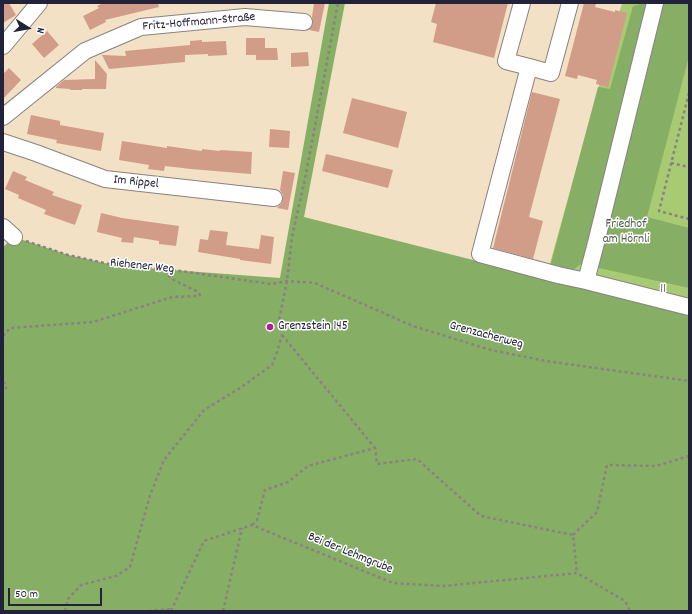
<!DOCTYPE html>
<html>
<head>
<meta charset="utf-8">
<style>
  body { margin:0 }
  #map { position:relative; width:692px; height:614px; overflow:hidden; background:#f2e1c5; font-family:Dekko,sans-serif }
  canvas { display:block }
  .frame { position:absolute; inset:0; border:4px solid #22223b; pointer-events:none }
  .north { position:absolute; left:8px; top:8px; width:40px; height:40px; -webkit-text-stroke:3px #fff; paint-order:stroke; rotate:101deg; font-size:11px; font-weight:700; line-height:16px; text-align:center; color:#22223b }
  .north::after { content:''; display:block; margin:auto; width:14px; height:18px; background:#22223b; clip-path:polygon(50% 0,100% 100%,50% 72%,0 100%) }
  .scale { position:absolute; left:8px; top:588px; width:94px; height:18px; box-sizing:border-box; border:2px solid #22223b; border-top:0; padding-left:5px; font-size:12px; line-height:14px; white-space:nowrap; color:#22223b; -webkit-text-stroke:3px #fff; paint-order:stroke }
</style>
</head>
<body>
<div id="map">
<canvas width="692" height="614"></canvas>
<div class="frame"></div>
<div class="north">N</div>
<div class="scale">50 m</div>
</div>
<script>
const g = document.querySelector('canvas').getContext('2d');
g.lineJoin = 'round';
function fillPath(path, color) { g.fillStyle = color; g.fill(path, 'evenodd'); }
const poly = rows => new Path2D(rows.map(r => 'M' + r).join(''));
function strokePath(path, color, width, dash) { g.strokeStyle = color; g.lineWidth = width; g.lineCap = dash ? 'butt' : 'round'; g.setLineDash(dash || []); g.stroke(path); }
function drawText(font, color, halo, rows, align = 'center') {
  g.font = font + ' Dekko,sans-serif'; g.lineWidth = 3; g.setLineDash([]); g.textBaseline = 'middle'; g.strokeStyle = halo; g.fillStyle = color; for (const [text, x, y, turn = 0] of rows) {
    g.save(); g.translate(x, y); g.rotate((+turn || 0) * Math.PI / 180); g.textAlign = isNaN(turn) ? turn : align; if (halo) g.strokeText(text, 0, 0); g.fillText(text, 0, 0); g.restore();
  }
}
const green = poly([
  [622,3,689,3,689,315,546,278]
]);
const forest = poly([
  [329,3,345,3,304,217,689,315,689,611,3,611,3,247,14,237,68,255,118,266,280,278],
  [644,3,689,3,689,56,647,217,689,228,689,288,581,264,570,272,550,267,598,87,610,89,633,6]
]);
const building = poly([
  [3,3,9,3,16,15,3,23],
  [103,3,158,3,159,7,105,20,106,22,90,30,83,16,99,8,97,6],
  [314,3,325,3,319,32,309,30,313,23,312,17],
  [436,3,508,3,494,58,433,42,437,24,431,22],
  [584,3,596,3,595,7,615,12,615,10,627,13,608,87,596,84,597,80,578,75,577,79,565,76],
  [47,31,59,45,44,58,32,44],
  [246,38,265,38,265,48,277,48,278,60,256,60,256,55,246,55],
  [202,40,202,42,226,41,227,55,208,56,208,54,185,55,185,62,109,69,102,55,126,56,125,51,190,45,190,41],
  [308,52,309,66,291,67,291,53],
  [95,60,107,74,106,89,82,89,82,90,70,90,70,89,56,88,56,87,64,80,95,79],
  [9,68,21,80,3,99,3,74],
  [532,92,560,99,529,217,543,221,533,259,493,248],
  [352,98,407,112,398,148,343,133],
  [31,115,60,121,60,125,104,133,101,151,56,143,57,140,27,134],
  [270,129,290,131,289,148,269,147],
  [122,141,167,148,167,146,202,151,202,149,220,151,220,150,252,152,251,174,191,169,165,166,164,171,148,169,149,165,119,160],
  [326,154,393,170,388,188,322,171],
  [13,171,27,177,25,180,54,192,52,195,82,205,75,225,44,214,46,210,18,198,19,195,5,189],
  [283,171,295,173,288,210,277,208,281,204,283,199,283,195,280,190],
  [101,213,122,218,179,226,176,246,159,244,159,241,134,237,133,243,121,242,122,238,97,232],
  [210,230,228,232,226,245,259,249,261,235,274,237,271,264,240,260,240,259,198,252,200,239,208,240]
]);
const path = poly([
  [689,93,659,211,689,219],
  [671,163,689,167],
  [26,241,68,255,118,266,166,269,271,284,287,281,315,283,413,326,491,350,546,361,689,381],
  [282,335,375,448],
  [3,336,10,328,93,322,172,297,197,296,200,295,198,292,170,278,166,269],
  [3,382,6,384,6,388,3,388],
  [252,525,257,520,265,490,288,482,308,466,375,448,377,464,417,459,481,516,573,535,577,573],
  [573,535,597,512,607,465,656,466,689,456],
  [65,611,68,599,81,585,116,576,130,567,150,495,164,460,204,410,240,388,272,365,277,352,282,335,279,320,287,281,292,237,306,174,338,3],
  [149,611,172,609],
  [171,611,204,541,252,525,393,583,443,586,577,573,625,601,630,611],
  [223,611,242,528]
]);
const minor = poly([
  [522,3,506,61,529,67],
  [570,3,551,73,529,67,480,254,558,275,586,281],
  [655,3,596,243,586,281,689,307],
  [3,46,39,3],
  [3,117,85,51,141,27,245,17,304,22],
  [3,142,36,153,105,179,274,198],
  [3,227,14,237]
]);
const markers = [
  [270,327,4,"#b5179e"]
];
const streetNames = [
  ["Fritz-Hoffmann-Straße",199,23,-5],
  ["Im Rippel",136,183,6],
  ["Riehener Weg",142,267,6],
  ["Grenzacherweg",486,336,15],
  ["Bei der Lehmgrube",350,554,22]
];
const parkNames = [
  ["Friedhof",626,225],
  ["am Hörnli",626,240],
  ["11",663,290]
];
const poiNames = [
  ["Grenzstein 145",278,327]
];
fillPath(green, '#a8ca73');
fillPath(forest, '#86ae65');
fillPath(building, '#d29d88');
strokePath(minor, '#8a8280', 18);
strokePath(path, '#8a8280', 2.5, [3, 3]);
strokePath(minor, '#fff', 16);
for (const [x, y, r, color] of markers) { const dot = new Path2D(); dot.arc(x, y, r, 0, 2 * Math.PI); g.fillStyle = color; g.fill(dot); strokePath(dot, '#fff', 1.5); }
drawText('13px', '#22223b', '#fff', streetNames);
drawText('13px', '#515d4f', '#fff', parkNames);
drawText('13px', '#22223b', '#fff', poiNames, 'left');
</script>
</body>
</html>
